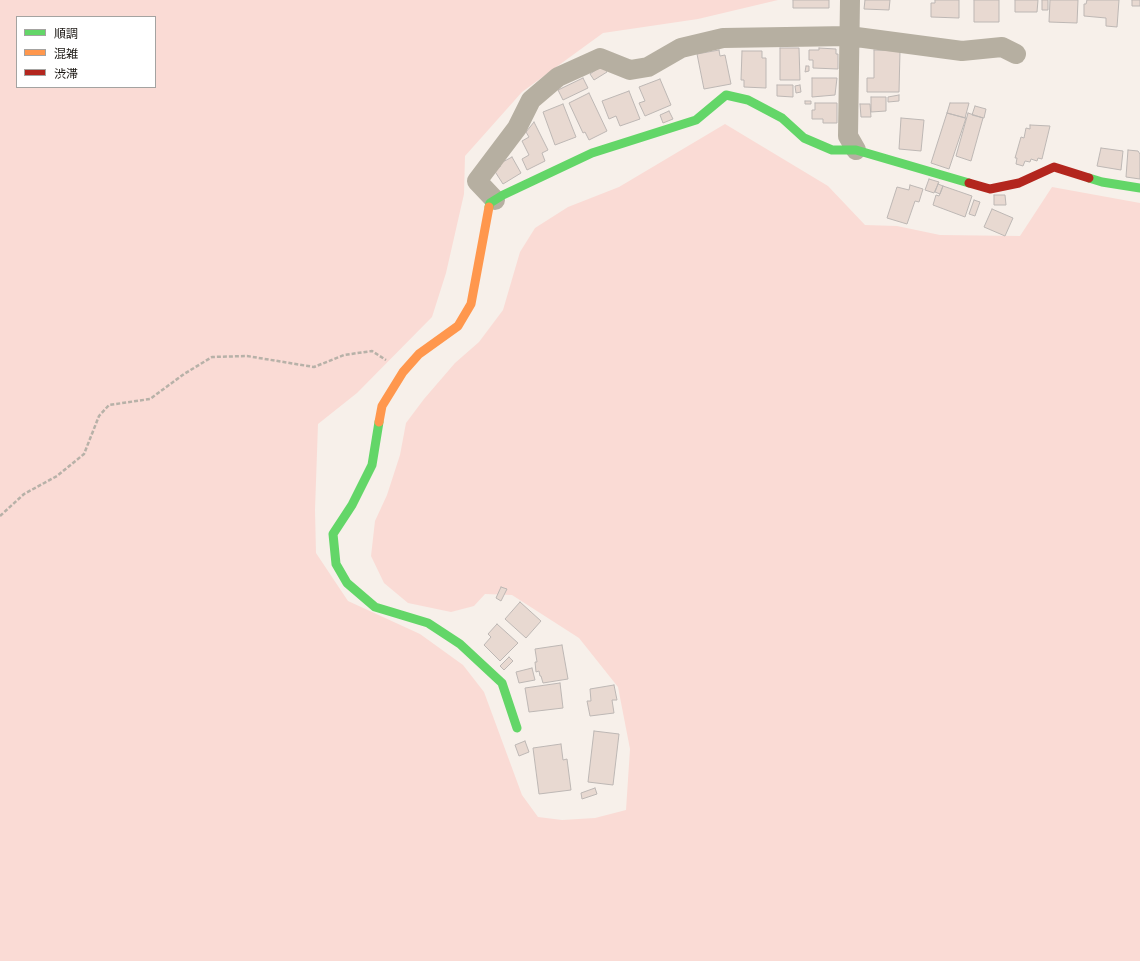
<!DOCTYPE html>
<html>
<head>
<meta charset="utf-8">
<style>
  body { margin:0 }
  #map { position:relative; width:1140px; height:961px; overflow:hidden; background:#f7f0ea; font-family:Ubuntu,"Noto Sans JP",sans-serif }
  canvas { display:block }
  .legend { position:absolute; left:16px; top:16px; width:140px; height:72px; box-sizing:border-box; background:#fff; border:1px solid #a4a3a1; margin:0; padding:5px 7px; list-style:none; font-size:12px; color:#1c1814 }
  .legend li { display:flex; align-items:center; gap:8px; height:20px }
  .legend b { width:20px; border:1px solid #a4a3a1 }
</style>
</head>
<body>
<div id="map">
<canvas width="1140" height="961"></canvas>
<ul class="legend">
<li><b style="height:5px;background:#63d668"></b>順調</li>
<li><b style="height:5px;background:#ff974d"></b>混雑</li>
<li><b style="height:5px;background:#b3261e"></b>渋滞</li>
</ul>
</div>
<script>
const g = document.querySelector('canvas').getContext('2d');
g.lineJoin = 'round';
function fillPath(path, color) { g.fillStyle = color; g.fill(path, 'evenodd'); }
const poly = rows => new Path2D(rows.map(r => 'M' + r).join(''));
function strokePath(path, color, width, dash) { g.strokeStyle = color; g.lineWidth = width; g.lineCap = dash ? 'butt' : 'round'; g.setLineDash(dash || []); g.stroke(path); }
const green = poly([
  [0,0,778,0,698,19,603,33,522,92,465,156,464,194,446,273,432,317,357,393,318,424,315,510,316,553,348,601,420,634,463,665,484,692,522,795,538,817,562,820,595,818,626,810,630,749,618,687,579,638,512,595,485,594,474,606,451,612,408,603,384,583,371,556,375,521,387,495,400,455,406,423,424,399,455,363,479,342,503,310,520,252,535,228,568,207,619,187,725,124,828,186,865,225,897,226,940,235,1020,236,1052,187,1140,203,1140,961,0,961],
  [17,17,155,17,155,87,17,87]
]);
const building = poly([
  [793,0,829,0,829,8,793,8,793,0],
  [865,0,890,0,889,10,864,9,865,0],
  [935,0,959,0,959,18,931,17,931,3,935,3,935,0],
  [974,0,999,0,999,22,974,22,974,0],
  [1015,0,1038,0,1037,12,1015,12,1015,0],
  [1042,0,1048,0,1048,10,1042,10,1042,0],
  [1050,0,1078,0,1077,23,1049,22,1050,0],
  [1087,0,1119,0,1117,27,1106,26,1106,18,1084,16,1084,4,1086,4,1087,0],
  [1132,0,1140,0,1140,6,1132,6,1132,0],
  [780,48,799,48,800,80,780,80,780,48],
  [819,48,836,49,836,54,838,54,838,69,813,68,813,60,809,60,809,50,819,50,819,48],
  [719,50,720,56,725,55,731,84,704,89,697,54,719,50],
  [874,50,900,51,899,92,867,92,867,78,874,78,874,50],
  [742,51,762,51,762,58,766,58,766,88,744,87,744,80,741,80,742,51],
  [603,65,607,72,594,80,590,74,603,65],
  [806,66,809,66,809,71,805,72,806,66],
  [583,78,588,88,563,100,558,90,583,78],
  [812,78,837,78,835,95,812,97,812,78],
  [660,79,671,105,645,116,639,103,645,101,639,87,660,79],
  [777,85,793,85,793,97,777,96,777,85],
  [800,85,801,92,796,93,795,86,800,85],
  [629,91,640,119,620,126,616,116,609,119,602,101,629,91],
  [589,93,607,131,589,140,585,132,583,133,569,103,589,93],
  [899,95,899,101,888,102,888,97,899,95],
  [871,97,886,97,886,111,871,112,871,97],
  [805,101,811,101,811,104,805,104,805,101],
  [815,103,837,103,837,123,823,123,823,119,812,119,812,110,815,110,815,103],
  [950,103,969,103,965,118,947,113,950,103],
  [563,104,576,137,555,145,543,112,563,104],
  [860,104,870,104,871,117,861,117,860,104],
  [975,106,986,109,984,118,972,115,975,106],
  [669,111,673,119,663,123,660,115,669,111],
  [947,113,966,118,949,169,931,163,947,113],
  [968,113,983,118,971,161,956,156,968,113],
  [901,118,924,120,921,151,899,149,901,118],
  [534,122,548,150,542,153,545,161,527,170,522,159,529,155,522,141,529,137,526,132,534,122],
  [1030,125,1050,126,1042,159,1038,158,1037,161,1031,159,1030,162,1025,161,1023,166,1016,164,1017,158,1015,158,1021,137,1024,138,1026,128,1030,129,1030,125],
  [1101,148,1123,151,1121,170,1097,166,1101,148],
  [1128,150,1138,151,1140,154,1140,179,1126,177,1128,150],
  [512,157,521,173,503,184,494,170,501,166,499,164,512,157],
  [929,179,939,182,934,193,925,190,929,179],
  [938,184,943,186,940,194,935,192,938,184],
  [910,185,923,189,919,202,915,201,907,224,887,218,897,187,909,190,910,185],
  [943,186,972,196,965,217,933,205,936,195,939,196,943,186],
  [994,195,1005,195,1006,205,994,205,994,195],
  [974,200,980,202,975,216,969,214,974,200],
  [992,209,1013,218,1005,236,984,227,992,209],
  [501,587,507,589,501,601,496,598,501,587],
  [520,602,541,621,526,638,505,619,520,602],
  [497,624,518,643,500,661,484,645,491,637,488,634,497,624],
  [562,645,568,679,543,683,541,676,540,676,539,671,536,672,535,662,537,662,535,649,562,645],
  [509,657,513,661,504,670,500,666,509,657],
  [532,668,535,680,519,683,516,672,532,668],
  [560,683,563,708,529,712,525,688,560,683],
  [614,685,617,700,612,700,614,713,590,716,587,701,591,701,590,689,614,685],
  [594,731,619,734,613,785,588,782,594,731],
  [525,741,529,752,519,756,515,745,525,741],
  [561,744,563,760,567,759,571,790,539,794,533,748,561,744],
  [595,788,597,794,582,799,581,793,595,788]
]);
const path = poly([
  [0,516,24,494,57,476,84,454,99,416,109,405,150,399,184,374,212,357,247,356,314,367,344,355,372,351,386,360]
]);
const street = poly([
  [850,0,848,136,856,150],
  [495,200,477,181,517,128,531,100,558,77,600,58,630,70,648,67,681,48,723,38,849,36,962,51,1002,47,1016,54]
]);
const fast = poly([
  [1089,178,1102,182,1140,188],
  [489,207,490,203,503,195,592,153,696,120,726,95,748,100,782,118,804,138,832,150,856,150,969,183],
  [379,422,372,465,352,505,333,534,336,564,347,583,375,607,428,623,460,644,502,683,517,728]
]);
const slow = poly([
  [379,422,382,406,403,372,419,354,458,326,471,304,489,207]
]);
const jam = poly([
  [969,183,990,189,1019,183,1054,167,1089,178]
]);
fillPath(green, '#fadbd5');
fillPath(building, '#e8d9d1');
strokePath(building, '#bdb7b4', 1);
strokePath(path, '#b7b1a8', 2.5, [4, 2]);
strokePath(street, '#b6afa1', 20);
strokePath(fast, '#63d668', 9);
strokePath(slow, '#ff974d', 9);
strokePath(jam, '#b3261e', 9);
</script>
</body>
</html>
